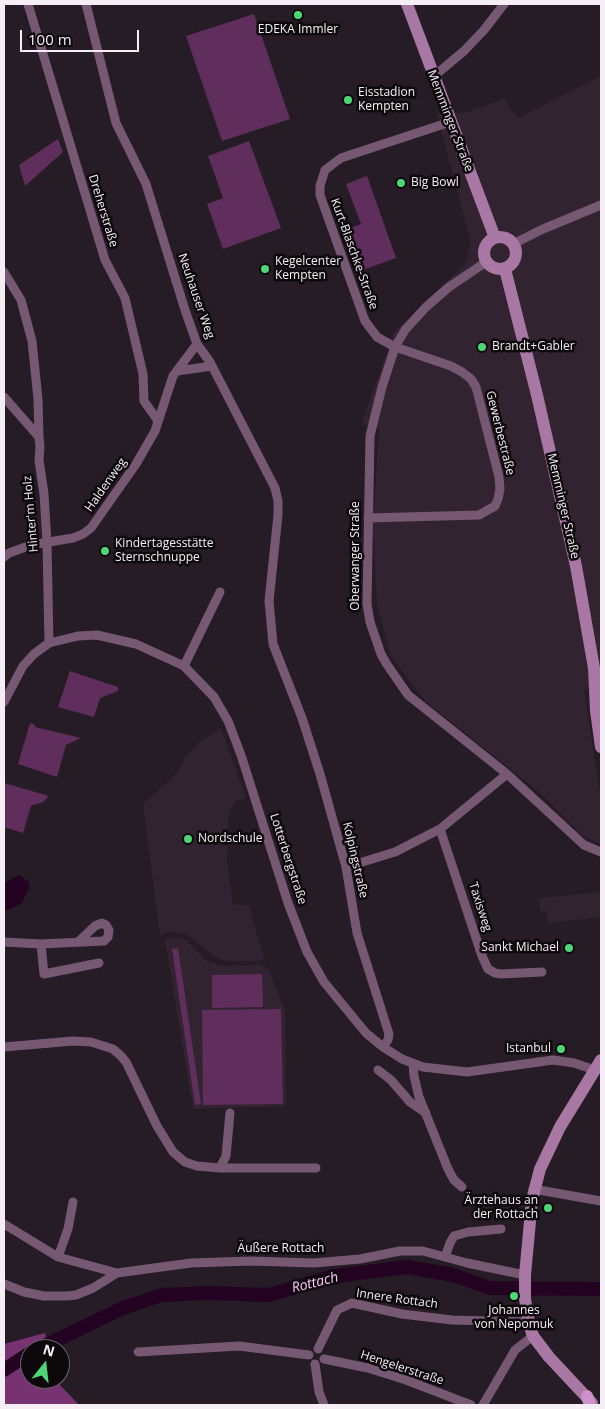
<!DOCTYPE html>
<html>
<head>
<meta charset="utf-8">
<style>
  body { margin:0 }
  #map { position:relative; width:605px; height:1409px; overflow:hidden; background:#261c25; font-family:"Open Sans",sans-serif }
  canvas { display:block }
  .frame { position:absolute; inset:0; border:5px solid #f5eef4; pointer-events:none }
  .north { position:absolute; left:20px; top:1339px; width:50px; height:50px; box-sizing:border-box; background:#0c080c; border:1px solid #696469; border-radius:50%; rotate:16deg; font-size:14px; font-weight:700; line-height:20px; text-align:center; color:#f5eef4 }
  .north::after { content:''; display:block; margin:auto; width:18px; height:22px; background:#4dd676; clip-path:polygon(50% 0,100% 100%,50% 72%,0 100%) }
  .scale { position:absolute; left:20px; top:30px; width:119px; height:22px; box-sizing:border-box; border:2px solid #f5eef4; border-top:0; padding-left:6px; font-size:15px; line-height:18px; white-space:nowrap; color:#f5eef4; -webkit-text-stroke:4px #0c080c; paint-order:stroke }
</style>
</head>
<body>
<div id="map">
<canvas width="605" height="1409"></canvas>
<div class="frame"></div>
<div class="north">N</div>
<div class="scale">100 m</div>
</div>
<script>
const g = document.querySelector('canvas').getContext('2d');
g.lineJoin = 'round';
function fillPath(path, color) { g.fillStyle = color; g.fill(path, 'evenodd'); }
const poly = rows => new Path2D(rows.map(r => 'M' + r).join(''));
function strokePath(path, color, width, dash) { g.strokeStyle = color; g.lineWidth = width; g.lineCap = dash ? 'butt' : 'round'; g.setLineDash(dash || []); g.stroke(path); }
function drawText(font, color, halo, rows, align = 'center') {
  g.font = font + ' "Open Sans",sans-serif'; g.lineWidth = 5; g.setLineDash([]); g.textBaseline = 'middle'; g.strokeStyle = halo; g.fillStyle = color; for (const [text, x, y, turn = 0] of rows) {
    g.save(); g.translate(x, y); g.rotate((+turn || 0) * Math.PI / 180); g.textAlign = isNaN(turn) ? turn : align; if (halo) g.strokeText(text, 0, 0); g.fillText(text, 0, 0); g.restore();
  }
}
const built = poly([
  [601,76,601,685,584,690,601,799,601,844,583,836,538,791,426,702,391,657,377,605,373,527,379,427,361,425,394,332,464,265,471,243,437,114,464,113,504,99,518,118],
  [221,728,246,798,236,801,230,810,228,818,227,861,233,904,249,906,264,959,260,961,225,961,213,956,189,936,182,933,170,932,160,936,143,803,149,799,177,773,184,759,200,742],
  [601,892,601,917,548,923,547,911,540,911,539,898],
  [170,938,181,938,186,940,208,962,224,966,261,965,268,968,285,1009,286,1106,193,1109,165,940]
]);
const green = poly([
  [254,14,290,119,222,141,186,36],
  [58,139,63,152,25,186,19,165],
  [249,141,281,228,223,249,207,204,223,198,208,156],
  [367,176,396,258,357,272,343,231,361,224,346,184],
  [70,671,118,687,118,691,100,698,94,717,58,707],
  [30,723,35,725,35,727,81,738,66,745,57,777,18,764],
  [4,783,49,796,43,802,31,806,23,833,4,827],
  [178,948,201,1104,195,1105,172,949],
  [262,974,263,1007,212,1008,212,975],
  [281,1009,283,1104,203,1105,202,1010]
]);
const forest = poly([
  [45,1333,49,1349,30,1349,30,1379,58,1379,60,1385,79,1405,4,1405,4,1344]
]);
const water = poly([
  [19,875,29,882,29,889,21,904,9,910,4,910,4,883]
]);
const river = poly([
  [38,1349,123,1308,161,1295,208,1293,269,1295,334,1276,407,1267,453,1275,490,1288,601,1289],
  [4,1370,30,1353]
]);
const street = poly([
  [28,4,105,260,125,298,143,374,144,401,158,421],
  [86,4,116,123,146,184,185,310,197,344,210,362,275,488,278,501,278,515,269,601,273,644,302,718,320,774,346,867,357,933,389,1034,388,1040,383,1047],
  [433,77,464,51,484,30,504,4],
  [513,244,543,229,601,205],
  [486,262,449,287,426,307,405,330,395,347,382,387,370,436,367,604,370,622,381,654,386,663,408,695,507,774,584,845,601,852],
  [4,272,21,300,32,341,38,399,39,437],
  [177,371,212,366],
  [4,397,39,437,40,447,39,460,44,494,47,543,49,643],
  [368,518,479,515,495,506,498,499,500,489,499,477,476,387,471,379,462,372,451,366,395,347,377,337,365,321,320,195,320,186,325,170,341,158,450,122],
  [4,557,9,553,31,545,73,538,83,534,91,528,136,464,155,431,173,376,197,344],
  [184,666,220,592],
  [4,702,23,666,34,654,49,643,78,636,97,635,136,644,184,666,214,697,228,721,241,755,288,903,307,952,324,982,366,1033,383,1047,402,1059,423,1067,467,1072,553,1060,574,1063,595,1070],
  [440,829,482,956,488,969,495,973,501,974,542,972],
  [346,867,395,852,440,829,507,774],
  [4,942,41,944,104,941,108,937,109,930,106,925,102,923,95,926,79,941],
  [41,944,44,974,99,963],
  [4,1047,73,1041,91,1042,113,1049,121,1056,126,1062,157,1126,173,1152,185,1162,197,1166,220,1168,226,1156,230,1113],
  [413,1064,414,1076,419,1097,448,1169,454,1180,462,1187],
  [378,1070,391,1080,410,1102,426,1113],
  [220,1168,316,1168],
  [533,1189,601,1201],
  [4,1224,58,1257,117,1273,191,1263,251,1261,314,1263,360,1259,400,1251,423,1251,467,1263,525,1275],
  [58,1257,68,1229,73,1202],
  [445,1257,450,1243,454,1236,468,1232,501,1229],
  [4,1284,24,1292,44,1296,67,1296,76,1295,93,1288,117,1273],
  [318,1349,337,1310,352,1303,402,1314,452,1320,529,1322],
  [138,1352,239,1346,309,1355],
  [324,1359,368,1368,406,1380,471,1405],
  [315,1364,319,1392,324,1405],
  [483,1405,515,1350,533,1336]
]);
const secondary = poly([
  [407,4,495,238],
  '484 253a16 16 0 1 1 32 0a16 16 0 1 1-32 0Z',
  [505,269,537,395,576,566,594,668,596,711,601,747],
  [592,1403,549,1357,533,1336,530,1327,525,1299,525,1275,532,1200,540,1169,560,1127,601,1060]
]);
const primary = poly([
  [587,1396,590,1405]
]);
const markers = [
  [298,15,5,"#4dd676"],
  [348,100,5,"#4dd676"],
  [401,183,5,"#4dd676"],
  [265,269,5,"#4dd676"],
  [482,347,5,"#4dd676"],
  [105,551,5,"#4dd676"],
  [188,839,5,"#4dd676"],
  [569,948,5,"#4dd676"],
  [561,1049,5,"#4dd676"],
  [548,1208,5,"#4dd676"],
  [514,1296,5,"#4dd676"]
];
const poiNames = [
  ["EDEKA Immler",298,30,"center"],
  ["Eisstadion",358,93],
  ["Kempten",358,107],
  ["Big Bowl",411,183],
  ["Kegelcenter",275,262],
  ["Kempten",275,276],
  ["Brandt+Gabler",492,347],
  ["Kindertagesstätte",115,544],
  ["Sternschnuppe",115,558],
  ["Nordschule",198,839],
  ["Sankt Michael",559,948,"right"],
  ["Istanbul",551,1049,"right"],
  ["Ärztehaus an",538,1201,"right"],
  ["der Rottach",538,1215,"right"],
  ["Johannes",514,1311,"center"],
  ["von Nepomuk",514,1325,"center"]
];
const streetNames = [
  ["Memminger Straße",450,121,69],
  ["Dreherstraße",103,211,73],
  ["Kurt-Blaschke-Straße",354,254,70],
  ["Neuhauser Weg",196,296,71],
  ["Gewerbestraße",500,433,76],
  ["Haldenweg",106,485,-55],
  ["Memminger Straße",563,506,77],
  ["Hinter'm Holz",31,514,-95],
  ["Oberwanger Straße",356,556,-90],
  ["Lotterbergstraße",288,859,72],
  ["Kolpingstraße",355,860,77],
  ["Taxisweg",480,907,72],
  ["Äußere Rottach",281,1249],
  ["Innere Rottach",397,1299,8],
  ["Hengelerstraße",402,1368,18]
];
const waterNames = [
  ["Rottach",315,1283,-14]
];
fillPath(built, '#322330');
fillPath(green, '#602e5c');
fillPath(forest, '#773272');
fillPath(water, '#230222');
strokePath(river, '#230222', 14);
strokePath(street, '#765873', 9);
strokePath(secondary, '#a877a3', 12);
strokePath(primary, '#cf8fc9', 12);
for (const [x, y, r, color] of markers) { const dot = new Path2D(); dot.arc(x, y, r, 0, 2 * Math.PI); g.fillStyle = color; g.fill(dot); strokePath(dot, '#0c080c', 2); }
drawText('12px', '#f5eef4', '#0c080c', poiNames, 'left');
drawText('12px', '#f5eef4', '#0c080c', streetNames);
drawText('italic 14px', '#fdc3f7', '#0c080c', waterNames);
</script>
</body>
</html>
